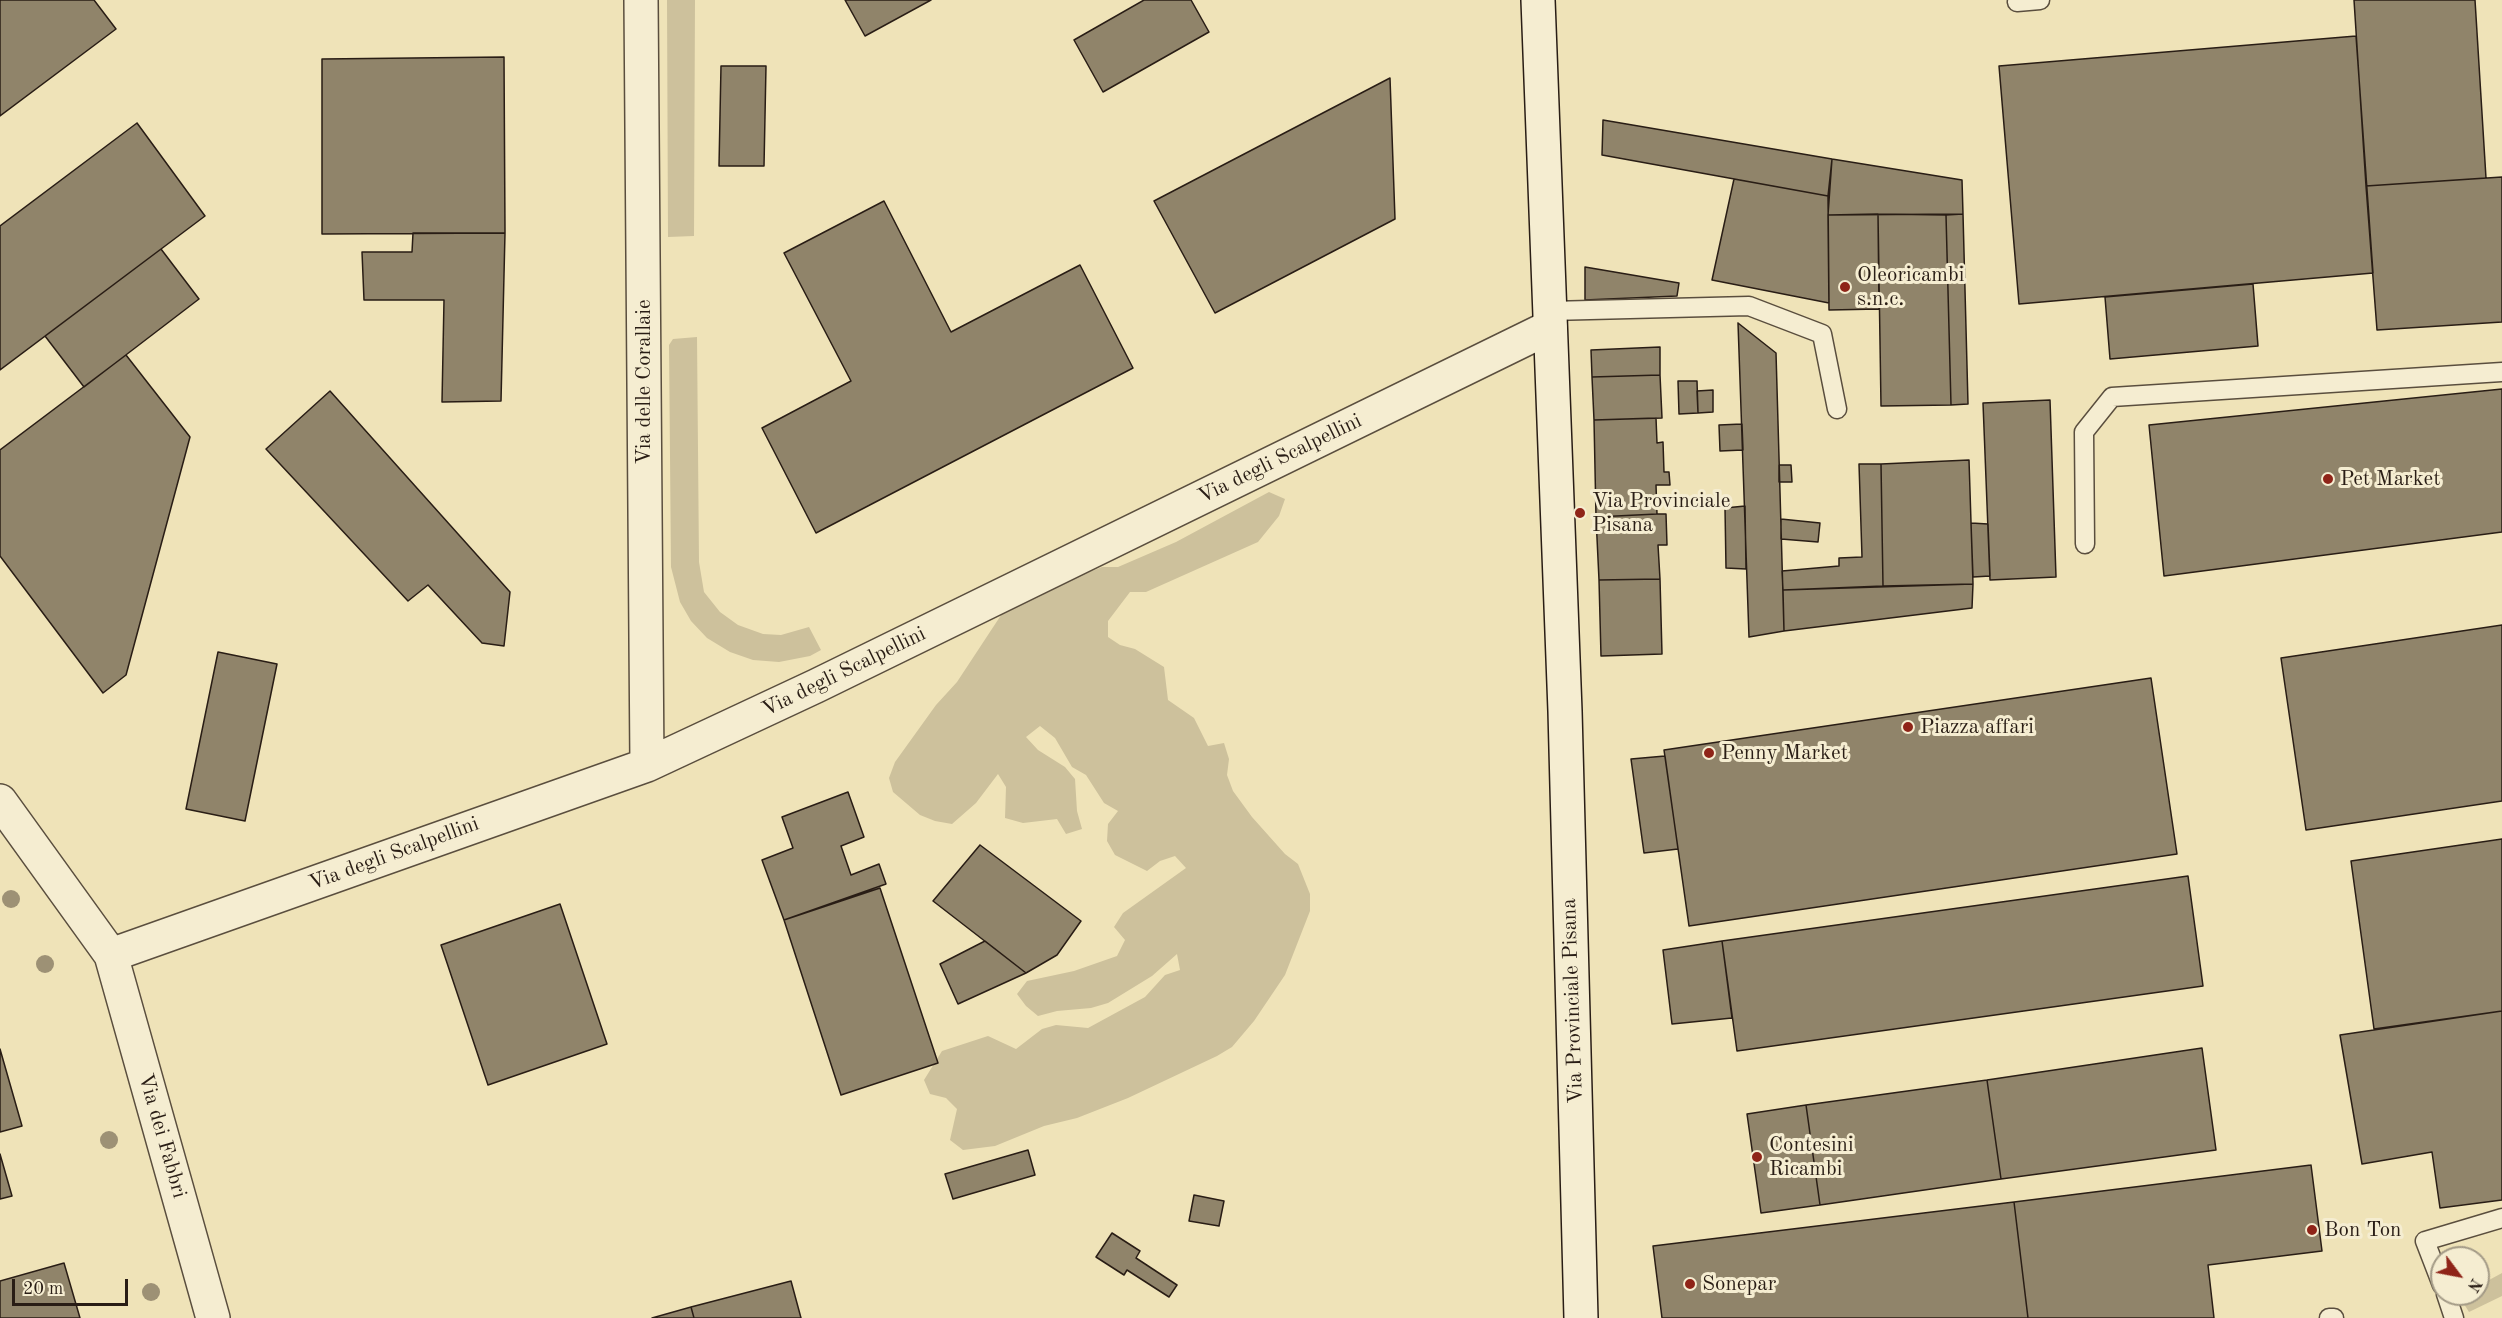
<!DOCTYPE html>
<html>
<head>
<meta charset="utf-8">
<style>
  body { margin:0 }
  #map { position:relative; width:2502px; height:1318px; overflow:hidden; background:#efe3b8; font-family:"Old Standard TT",serif }
  canvas { display:block }
  .north { position:absolute; left:2430px; top:1246px; width:60px; height:60px; box-sizing:border-box; background:#f5edd1; border:2px solid #a39a86; border-radius:50%; rotate:122deg; font-size:16px; font-weight:700; line-height:24px; text-align:center; color:#291d15 }
  .north::after { content:''; display:block; margin:auto; width:21px; height:27px; background:#8f2418; clip-path:polygon(50% 0,100% 100%,50% 72%,0 100%) }
  .scale { position:absolute; left:12px; top:1279px; width:116px; height:27px; box-sizing:border-box; border:3px solid #291d15; border-top:0; padding-left:8px; font-size:18px; line-height:21px; white-space:nowrap; color:#291d15; -webkit-text-stroke:4px #f5edd1; paint-order:stroke }
</style>
</head>
<body>
<div id="map">
<canvas width="2502" height="1318"></canvas>
<div class="north">N</div>
<div class="scale">20 m</div>
</div>
<script>
const g = document.querySelector('canvas').getContext('2d');
g.lineJoin = 'round';
function fillPath(path, color) { g.fillStyle = color; g.fill(path, 'evenodd'); }
const poly = rows => new Path2D(rows.map(r => 'M' + r).join(''));
function strokePath(path, color, width, dash) { g.strokeStyle = color; g.lineWidth = width; g.lineCap = dash ? 'butt' : 'round'; g.setLineDash(dash || []); g.stroke(path); }
function drawText(font, color, halo, rows, align = 'center') {
  g.font = font + ' "Old Standard TT",serif'; g.lineWidth = 6; g.setLineDash([]); g.textBaseline = 'middle'; g.strokeStyle = halo; g.fillStyle = color; for (const [text, x, y, turn = 0] of rows) {
    g.save(); g.translate(x, y); g.rotate((+turn || 0) * Math.PI / 180); g.textAlign = isNaN(turn) ? turn : align; if (halo) g.strokeText(text, 0, 0); g.fillText(text, 0, 0); g.restore();
  }
}
const green = poly([
  [667,0,695,0,694,236,668,237],
  [697,337,699,562,704,592,720,612,738,625,763,634,781,635,809,627,821,650,810,656,779,662,753,660,730,652,707,638,691,621,680,602,671,567,669,345,673,339],
  [1269,492,1285,499,1279,516,1258,542,1146,592,1130,592,1108,621,1108,637,1120,645,1135,649,1164,667,1168,700,1194,718,1208,746,1224,743,1229,759,1227,775,1233,791,1252,817,1285,854,1298,864,1310,894,1310,911,1285,975,1254,1021,1232,1047,1217,1056,1128,1098,1077,1118,1044,1126,995,1146,963,1150,950,1140,957,1109,946,1098,930,1094,924,1080,942,1051,988,1036,1016,1049,1042,1029,1056,1025,1088,1028,1145,997,1165,975,1180,970,1177,954,1152,976,1108,1003,1091,1008,1057,1011,1038,1016,1026,1006,1017,994,1027,981,1074,971,1117,956,1125,940,1114,927,1123,913,1186,868,1175,856,1160,861,1147,871,1115,855,1107,841,1108,824,1118,811,1104,803,1086,775,1072,767,1055,738,1040,726,1026,737,1038,750,1065,767,1075,779,1077,811,1082,829,1066,834,1057,819,1023,823,1005,818,1006,787,998,774,976,803,952,824,935,821,920,815,893,792,889,778,895,762,936,705,957,682,1011,600,1040,586,1072,579,1102,567,1118,567,1176,542],
  [2502,1273,2502,1296,2469,1312,2459,1296,2478,1294,2478,1286]
]);
const building = poly([
  [0,0,94,0,116,29,0,116,0,0],
  [845,0,931,0,865,36,845,0],
  [1144,0,1191,0,1209,32,1103,92,1074,40,1144,0],
  [2354,0,2475,0,2486,178,2366,186,2354,0],
  [2356,36,2373,273,2019,304,1999,66,2356,36],
  [504,57,505,233,322,234,322,59,504,57],
  [721,66,766,66,764,166,719,166,721,66],
  [1390,78,1395,219,1215,313,1154,201,1390,78],
  [1603,120,1832,159,1828,196,1602,155,1603,120],
  [137,123,205,216,0,370,0,226,137,123],
  [1832,159,1962,180,1963,214,1828,215,1832,159],
  [2502,177,2502,322,2377,330,2366,186,2502,177],
  [1734,179,1828,196,1829,303,1712,280,1734,179],
  [884,201,951,332,1080,265,1133,368,816,533,762,428,851,381,784,253,884,201],
  [1878,214,1879,309,1829,310,1828,215,1878,214],
  [1878,214,1946,215,1951,405,1881,406,1878,214],
  [1963,214,1968,404,1951,405,1946,215,1963,214],
  [413,233,505,233,501,401,442,402,444,300,364,300,362,252,412,252,413,233],
  [161,249,199,299,84,387,45,336,161,249],
  [1585,267,1679,283,1677,296,1585,300,1585,267],
  [2253,284,2258,346,2110,359,2105,297,2253,284],
  [1738,323,1776,353,1784,631,1749,637,1738,323],
  [1660,347,1660,375,1592,377,1591,350,1660,347],
  [126,355,190,437,126,675,103,693,0,556,0,450,126,355],
  [1660,375,1662,418,1594,420,1592,377,1660,375],
  [1678,381,1697,381,1698,413,1679,414,1678,381],
  [2502,389,2502,532,2164,576,2149,425,2502,389],
  [1713,390,1713,412,1698,413,1697,391,1713,390],
  [330,391,510,592,504,646,482,643,428,585,408,601,266,449,330,391],
  [2050,400,2056,577,1990,580,1983,403,2050,400],
  [1656,418,1657,443,1663,442,1664,472,1669,472,1670,485,1656,485,1657,514,1596,517,1594,420,1656,418],
  [1742,424,1743,450,1720,451,1719,425,1742,424],
  [1969,460,1973,584,1883,586,1881,464,1969,460],
  [1859,464,1881,464,1883,586,1783,590,1782,571,1839,566,1839,558,1862,557,1859,464],
  [1779,465,1791,465,1792,482,1779,482,1779,465],
  [1745,506,1746,569,1726,568,1725,508,1745,506],
  [1657,514,1666,514,1667,545,1658,545,1660,579,1599,580,1596,517,1657,514],
  [1781,519,1820,523,1818,542,1781,539,1781,519],
  [1971,523,1988,524,1990,576,1973,577,1971,523],
  [1660,579,1662,654,1601,656,1599,580,1660,579],
  [1973,584,1972,608,1784,631,1783,590,1973,584],
  [2502,625,2502,801,2306,830,2281,658,2502,625],
  [218,652,277,664,245,821,186,809,218,652],
  [2151,678,2177,854,1689,926,1664,750,2151,678],
  [1665,756,1678,849,1644,853,1631,759,1665,756],
  [848,792,864,837,841,846,851,875,879,864,886,884,784,920,762,860,793,848,782,817,848,792],
  [2502,839,2502,1011,2374,1029,2351,861,2502,839],
  [980,845,1081,921,1057,955,1026,973,933,901,980,845],
  [2188,876,2203,986,1737,1051,1722,941,2188,876],
  [880,888,938,1063,841,1095,784,920,880,888],
  [560,904,607,1044,488,1085,441,945,560,904],
  [985,941,1026,973,958,1004,940,964,985,941],
  [1722,941,1732,1018,1672,1024,1663,950,1722,941],
  [2502,1011,2502,1200,2440,1208,2432,1152,2362,1164,2340,1035,2502,1011],
  [2202,1048,2216,1150,2001,1179,1987,1080,2202,1048],
  [0,1049,22,1126,0,1132,0,1049],
  [1987,1080,2001,1179,1820,1205,1806,1105,1987,1080],
  [1806,1105,1820,1205,1761,1213,1747,1114,1806,1105],
  [1028,1150,1035,1175,953,1199,945,1174,1028,1150],
  [0,1154,12,1196,0,1199,0,1154],
  [2311,1165,2322,1251,2208,1265,2214,1318,2028,1318,2014,1202,2311,1165],
  [1194,1195,1224,1201,1219,1226,1189,1221,1194,1195],
  [2014,1202,2028,1318,1662,1318,1653,1246,2014,1202],
  [1112,1233,1140,1251,1136,1258,1177,1285,1169,1297,1127,1270,1124,1275,1096,1257,1112,1233],
  [64,1263,80,1318,0,1318,0,1281,64,1263],
  [791,1281,801,1318,694,1318,691,1307,791,1281],
  [691,1307,694,1318,652,1318,691,1307]
]);
const lane = poly([
  [2017,2,2040,0],
  [1550,311,1749,306,1822,334,1837,409],
  [2085,544,2084,432,2112,397,2502,372],
  [2442,1285,2425,1241,2502,1218],
  [2446,1294,2454,1318],
  [2329,1318,2334,1318]
]);
const street = poly([
  [641,0,647,765],
  [0,801,111,955,213,1318],
  [111,955,647,765,816,686,1550,327]
]);
const secondary = poly([
  [1538,0,1565,711,1581,1318]
]);
const trees = [
  [11,899],
  [45,964],
  [109,1140],
  [151,1292]
];
const markers = [
  [1845,287,6,"#8f2418"],
  [2328,479,6,"#8f2418"],
  [1580,513,6,"#8f2418"],
  [1908,727,6,"#8f2418"],
  [1709,753,6,"#8f2418"],
  [1757,1157,6,"#8f2418"],
  [2312,1230,6,"#8f2418"],
  [1690,1284,6,"#8f2418"]
];
const poiNames = [
  ["Oleoricambi",1857,275],
  ["s.n.c.",1857,299],
  ["Pet Market",2340,479],
  ["Via Provinciale",1592,501],
  ["Pisana",1592,525],
  ["Piazza affari",1920,727],
  ["Penny Market",1721,753],
  ["Contesini",1769,1145],
  ["Ricambi",1769,1169],
  ["Bon Ton",2324,1230],
  ["Sonepar",1702,1284]
];
const streetNames = [
  ["Via delle Corallaie",644,382,-90],
  ["Via degli Scalpellini",1280,459,-26],
  ["Via degli Scalpellini",844,672,-26],
  ["Via degli Scalpellini",394,854,-20],
  ["Via Provinciale Pisana",1573,1001,-92],
  ["Via dei Fabbri",162,1136,74]
];
fillPath(green, '#cdc19c');
fillPath(building, '#90846a');
strokePath(building, '#291d15', 1.5);
strokePath(lane, '#5a4e3e', 21);
strokePath(street, '#5a4e3e', 36);
strokePath(secondary, '#291d15', 36);
strokePath(lane, '#f5edd1', 18);
strokePath(street, '#f5edd1', 33);
strokePath(secondary, '#f5edd1', 33);
g.fillStyle = '#9d9175';
for (const [x, y] of trees) { g.beginPath(); g.arc(x, y, 9, 0, 2 * Math.PI); g.fill(); }
for (const [x, y, r, color] of markers) { const dot = new Path2D(); dot.arc(x, y, r, 0, 2 * Math.PI); g.fillStyle = color; g.fill(dot); strokePath(dot, '#f5edd1', 2); }
drawText('21px', '#291d15', '#f5edd1', poiNames, 'left');
drawText('21px', '#291d15', '#f5edd1', streetNames);
</script>
</body>
</html>
